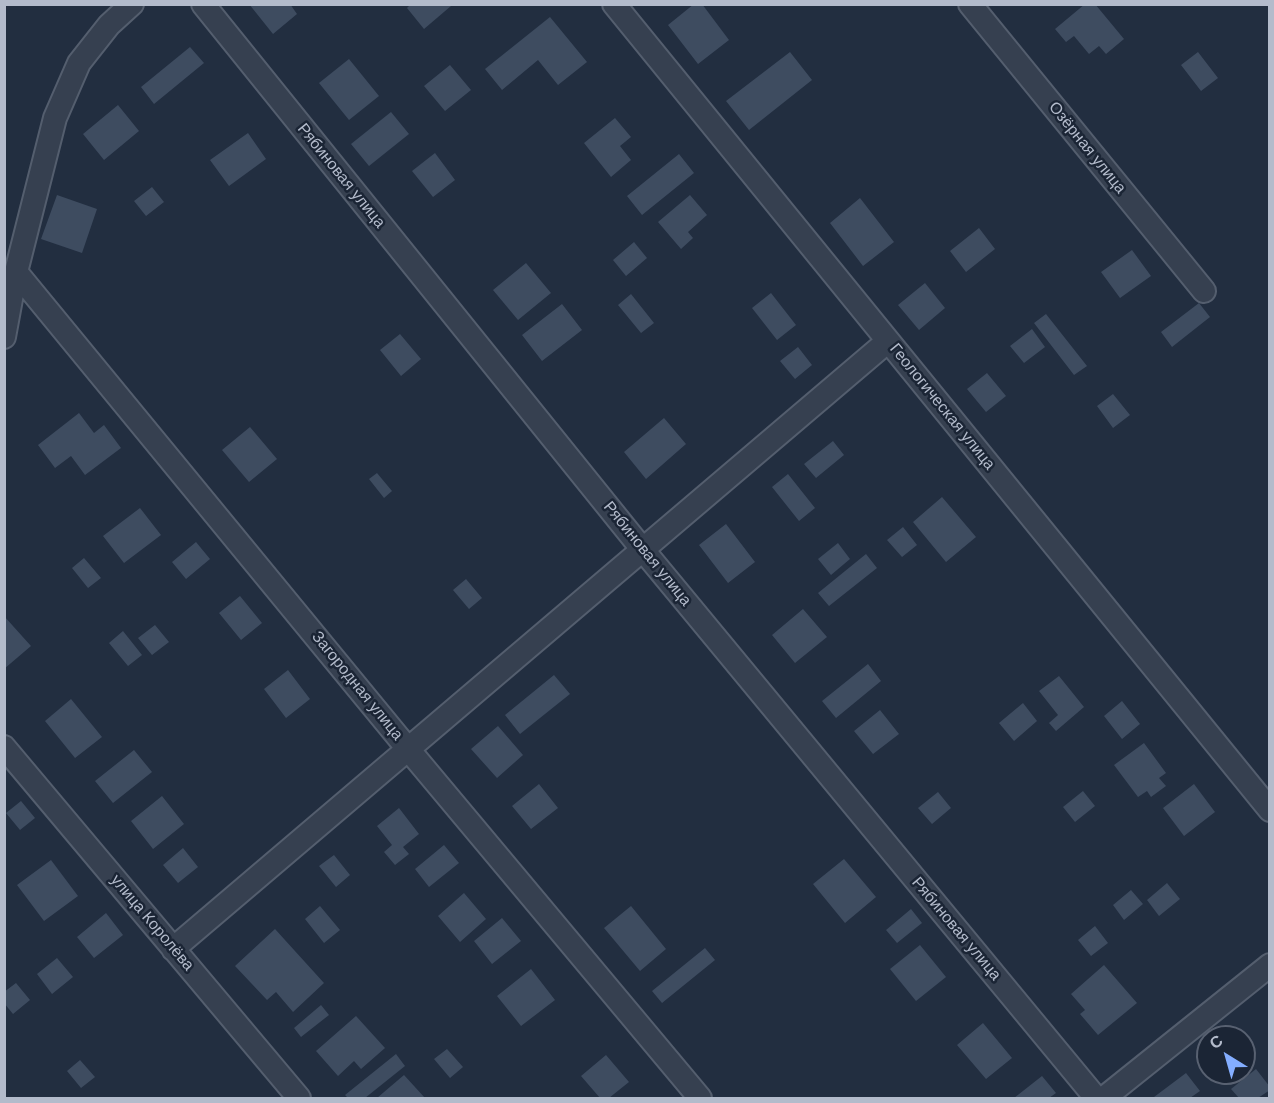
<!DOCTYPE html>
<html>
<head>
<meta charset="utf-8">
<style>
  body { margin:0 }
  #map { position:relative; width:1274px; height:1103px; overflow:hidden; background:#222e40; font-family:Helvetica,sans-serif }
  canvas { display:block }
  .frame { position:absolute; inset:0; border:6px solid #b3bbcb; pointer-events:none }
  .north { position:absolute; left:1196px; top:1025px; width:60px; height:60px; box-sizing:border-box; background:#1b2535; border:2px solid #586171; border-radius:50%; rotate:323deg; font-size:16px; font-weight:700; line-height:24px; text-align:center; color:#b3bbcb }
  .north::after { content:''; display:block; margin:auto; width:21px; height:27px; background:#84aeff; clip-path:polygon(50% 0,100% 100%,50% 72%,0 100%) }
</style>
</head>
<body>
<div id="map">
<canvas width="1274" height="1103"></canvas>
<div class="frame"></div>
<div class="north">С</div>
</div>
<script>
const g = document.querySelector('canvas').getContext('2d');
g.lineJoin = 'round';
function fillPath(path, color) { g.fillStyle = color; g.fill(path, 'evenodd'); }
const poly = rows => new Path2D(rows.map(r => 'M' + r).join(''));
function strokePath(path, color, width, dash) { g.strokeStyle = color; g.lineWidth = width; g.lineCap = dash ? 'butt' : 'round'; g.setLineDash(dash || []); g.stroke(path); }
function drawText(font, color, halo, rows, align = 'center') {
  g.font = font + ' Helvetica,sans-serif'; g.lineWidth = 5; g.setLineDash([]); g.textBaseline = 'middle'; g.strokeStyle = halo; g.fillStyle = color; for (const [text, x, y, turn = 0] of rows) {
    g.save(); g.translate(x, y); g.rotate((+turn || 0) * Math.PI / 180); g.textAlign = isNaN(turn) ? turn : align; if (halo) g.strokeText(text, 0, 0); g.fillText(text, 0, 0); g.restore();
  }
}
const building = poly([
  [249,4,290,4,297,14,273,34],
  [411,4,449,4,451,6,424,29,407,8],
  [694,4,702,4,729,40,698,64,668,25],
  [1085,4,1095,4,1124,39,1106,54,1099,46,1089,54,1074,36,1066,42,1055,29],
  [550,17,587,62,558,85,538,60,502,90,485,69],
  [190,47,204,63,154,104,141,87],
  [790,52,812,80,749,130,726,101],
  [1198,52,1218,78,1201,91,1181,65],
  [349,59,379,96,349,120,319,83],
  [450,65,471,90,445,111,424,86],
  [118,105,139,131,104,160,83,134],
  [391,112,409,134,369,166,351,144],
  [615,118,631,137,620,146,631,160,611,177,584,143],
  [248,133,266,159,229,186,210,160],
  [435,153,455,180,433,197,412,171],
  [679,154,694,173,642,215,627,196],
  [152,187,164,202,146,216,134,201],
  [57,195,97,209,82,253,41,239],
  [690,195,707,215,688,232,693,238,681,249,658,222],
  [860,198,894,242,863,266,830,223],
  [979,228,995,249,966,272,950,251],
  [634,242,647,258,626,276,613,260],
  [1132,250,1151,276,1120,298,1101,272],
  [526,263,551,293,518,320,493,290],
  [925,283,945,308,919,330,898,305],
  [771,293,796,325,777,340,752,308],
  [631,294,654,323,641,333,618,305],
  [1199,303,1210,317,1172,347,1161,332],
  [562,304,582,330,542,361,522,335],
  [1046,314,1087,366,1074,375,1034,323],
  [1032,329,1045,347,1024,363,1010,346],
  [400,334,421,359,401,376,380,350],
  [798,347,812,365,795,379,780,361],
  [987,373,1006,396,986,412,967,389],
  [1113,394,1130,415,1113,428,1097,406],
  [79,413,94,433,104,425,121,448,85,475,71,456,55,468,38,445],
  [664,418,686,444,646,479,624,452],
  [250,427,277,459,249,482,222,450],
  [833,441,844,455,816,478,804,464],
  [377,473,392,491,384,498,369,479],
  [788,474,815,508,799,521,772,487],
  [942,497,976,537,946,562,913,522],
  [140,508,161,535,124,563,103,536],
  [726,524,755,562,728,583,699,545],
  [903,527,917,545,902,557,887,540],
  [196,542,210,559,186,579,172,562],
  [838,543,850,559,831,575,818,559],
  [866,554,877,568,829,606,818,593],
  [84,558,101,578,88,588,72,568],
  [466,579,482,598,469,609,453,590],
  [240,596,262,623,241,640,219,613],
  [803,609,827,637,795,663,772,635],
  [4,616,31,646,4,669],
  [155,625,169,642,152,655,138,638],
  [123,631,142,655,128,666,109,643],
  [868,664,881,681,836,718,822,701],
  [288,670,310,699,286,718,264,689],
  [554,675,570,694,520,734,505,715],
  [1059,676,1084,707,1056,731,1049,723,1058,715,1039,691],
  [71,699,102,737,75,758,45,721],
  [1122,701,1140,724,1122,739,1104,716],
  [1023,703,1037,721,1014,741,999,723],
  [880,710,899,734,873,754,854,731],
  [498,726,523,755,497,778,471,749],
  [1144,743,1166,773,1159,778,1166,786,1151,797,1147,791,1138,797,1114,765],
  [134,750,152,772,113,803,95,781],
  [539,784,558,808,531,829,512,806],
  [1194,784,1215,812,1184,836,1163,808],
  [1083,791,1095,806,1075,822,1063,807],
  [938,792,951,808,932,824,918,808],
  [162,796,184,824,153,849,131,821],
  [21,801,35,818,20,830,6,813],
  [399,808,419,834,403,847,409,854,395,865,384,852,392,845,377,826],
  [444,845,459,863,429,887,415,869],
  [183,848,198,867,178,883,163,865],
  [334,855,350,875,336,887,319,866],
  [844,859,876,897,845,923,813,884],
  [51,860,78,896,44,921,17,885],
  [1167,883,1180,899,1159,916,1147,900],
  [1131,890,1143,904,1124,920,1113,905],
  [464,893,486,919,460,942,438,916],
  [320,906,340,930,324,943,305,919],
  [631,906,666,949,640,971,604,928],
  [911,909,922,923,897,943,886,930],
  [106,913,123,935,94,958,77,937],
  [502,918,521,941,492,964,474,941],
  [1095,926,1108,943,1091,956,1078,940],
  [275,929,324,983,293,1012,276,992,267,1000,235,966],
  [920,945,946,977,916,1001,890,969],
  [705,948,715,960,662,1003,652,991],
  [57,958,73,977,52,994,37,974],
  [1104,965,1137,1003,1098,1035,1080,1014,1085,1010,1071,994],
  [531,969,555,1000,521,1026,497,996],
  [16,983,30,1000,13,1014,4,1003,4,992],
  [321,1005,329,1015,301,1037,294,1028],
  [356,1016,385,1048,361,1069,354,1061,338,1076,316,1051],
  [983,1023,1012,1058,986,1079,957,1045],
  [447,1049,463,1067,450,1078,434,1059],
  [396,1054,405,1066,365,1098,348,1098,345,1095],
  [606,1055,629,1082,609,1098,600,1098,581,1076],
  [80,1060,95,1077,81,1088,67,1071],
  [1256,1069,1270,1087,1270,1090,1258,1098,1239,1098,1231,1089],
  [1186,1073,1200,1091,1190,1098,1156,1098,1154,1097],
  [404,1075,425,1098,377,1098],
  [1042,1076,1056,1093,1049,1098,1014,1098]
]);
const street = poly([
  [203,4,643,550,1096,1098],
  [614,4,1270,810],
  [970,4,1204,291],
  [16,272,408,749,700,1098],
  [4,337,16,272,55,118,79,63,109,25,132,4],
  [4,747,299,1098],
  [173,949,888,341],
  [1104,1098,1270,965]
]);
const streetNames = [
  ["Озёрная улица",1087,148,51],
  ["Рябиновая улица",341,176,51],
  ["Геологическая улица",942,407,51],
  ["Рябиновая улица",647,554,51],
  ["Загородная улица",357,686,51],
  ["улица Королёва",152,923,50],
  ["Рябиновая улица",956,929,50]
];
fillPath(building, '#3e4c60');
strokePath(street, '#545e6e', 26);
strokePath(street, '#364050', 22);
drawText('16px', '#b3bbcb', '#1b2535', streetNames);
</script>
</body>
</html>
